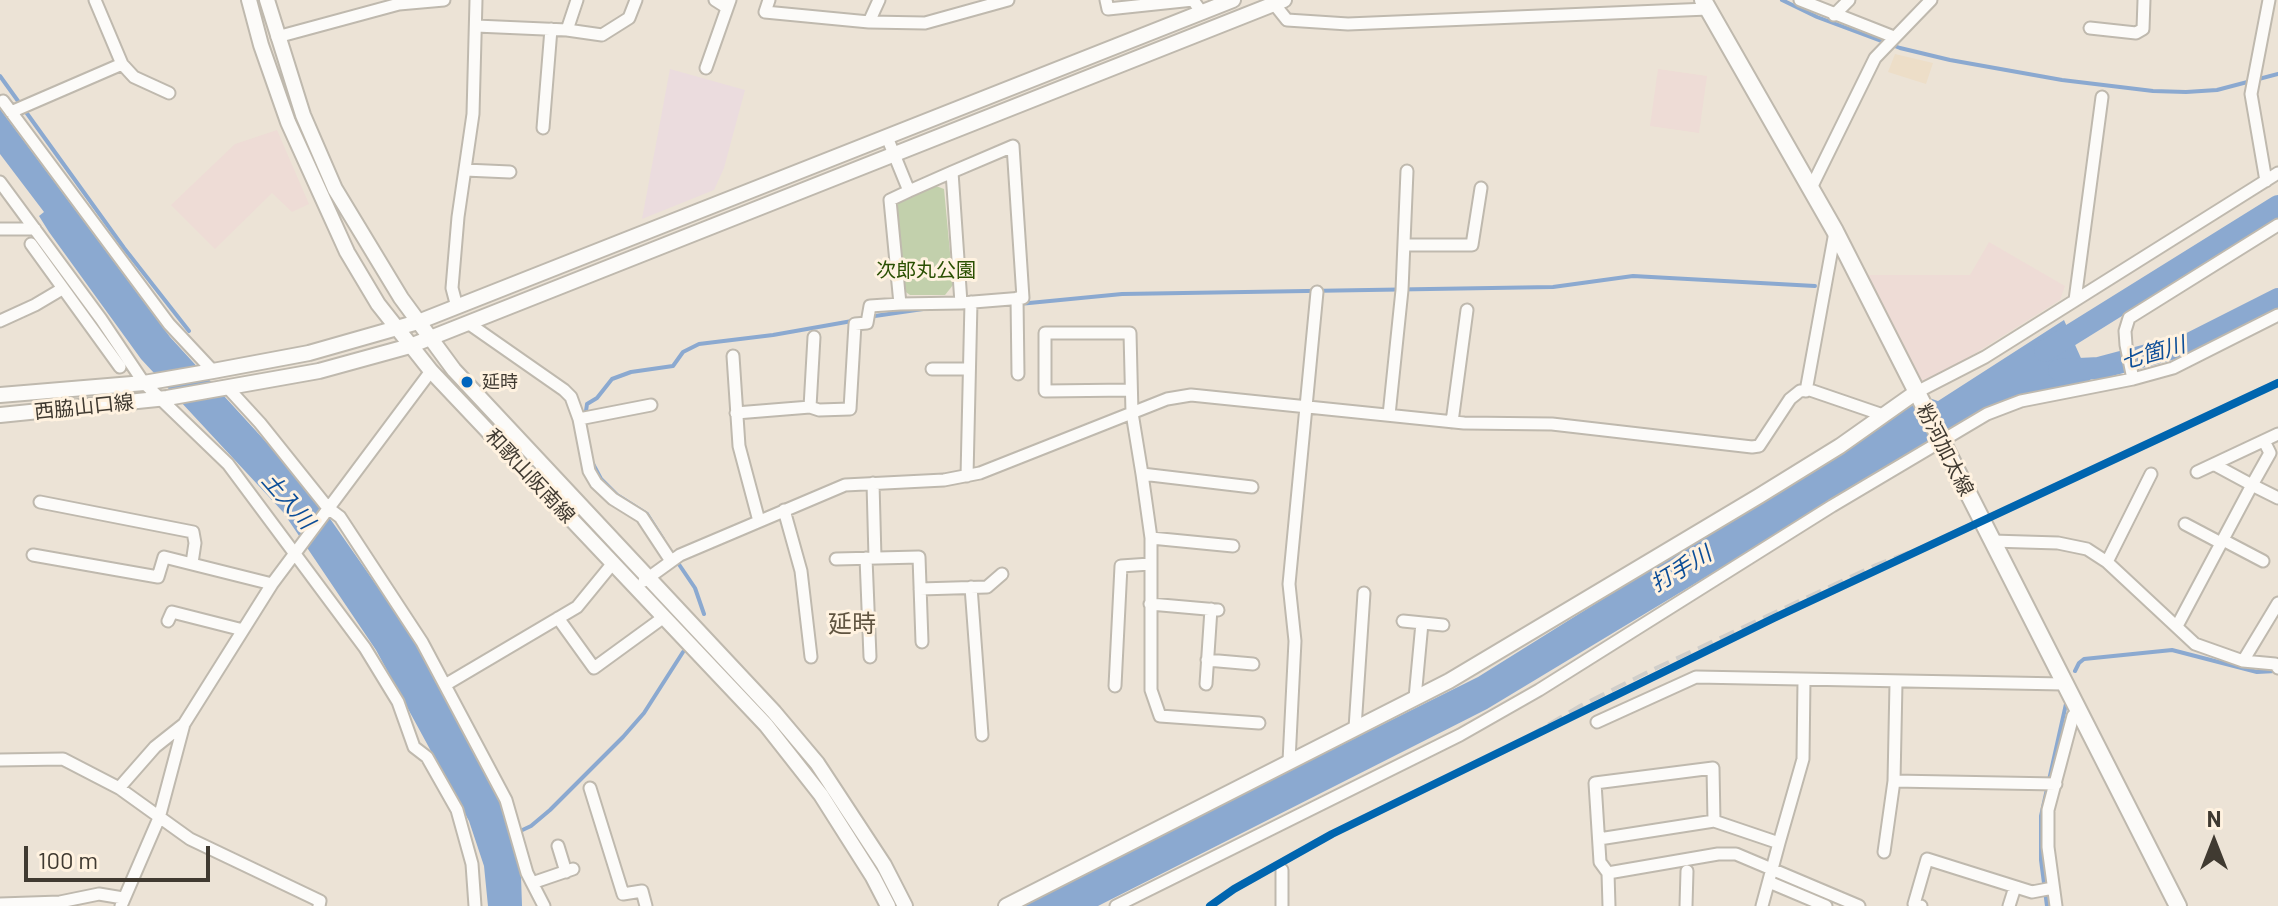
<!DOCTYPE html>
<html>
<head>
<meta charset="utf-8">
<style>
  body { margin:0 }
  #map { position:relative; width:2278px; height:906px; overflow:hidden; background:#ece3d6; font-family:Barlow,sans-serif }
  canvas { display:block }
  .north { position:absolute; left:2174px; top:802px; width:80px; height:80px; -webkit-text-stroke:6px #fff2e0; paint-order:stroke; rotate:0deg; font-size:22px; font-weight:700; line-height:32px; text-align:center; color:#403a31 }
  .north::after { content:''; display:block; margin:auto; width:28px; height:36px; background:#403a31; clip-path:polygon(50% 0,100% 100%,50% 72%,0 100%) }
  .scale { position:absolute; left:24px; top:846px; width:186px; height:36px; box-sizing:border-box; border:4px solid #403a31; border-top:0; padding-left:10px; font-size:24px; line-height:28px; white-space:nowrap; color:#403a31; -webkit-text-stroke:6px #fff2e0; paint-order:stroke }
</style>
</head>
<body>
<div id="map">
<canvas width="2278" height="906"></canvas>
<div class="north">N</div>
<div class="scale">100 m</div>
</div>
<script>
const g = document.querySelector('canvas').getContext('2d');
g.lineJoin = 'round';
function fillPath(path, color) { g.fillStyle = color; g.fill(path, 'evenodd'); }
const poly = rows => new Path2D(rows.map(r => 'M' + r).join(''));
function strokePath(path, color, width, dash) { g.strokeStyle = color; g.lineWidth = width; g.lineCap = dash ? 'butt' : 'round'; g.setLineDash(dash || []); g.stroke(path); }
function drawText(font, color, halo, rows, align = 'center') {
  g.font = font + ' Barlow,"Noto Sans JP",sans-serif'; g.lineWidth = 6; g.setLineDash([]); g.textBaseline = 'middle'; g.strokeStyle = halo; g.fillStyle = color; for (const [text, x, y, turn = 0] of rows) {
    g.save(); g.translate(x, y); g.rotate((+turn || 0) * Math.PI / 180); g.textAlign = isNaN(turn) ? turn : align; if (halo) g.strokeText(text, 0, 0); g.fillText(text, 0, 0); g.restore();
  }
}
const commercial = poly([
  [1658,69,1707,76,1699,133,1650,126],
  [277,130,309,204,292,212,272,193,215,249,171,205,235,144],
  [1989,242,2065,286,2060,300,1923,386,1865,275,1970,275]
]);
const built = poly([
  [1895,54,1933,63,1926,84,1888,72]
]);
const education = poly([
  [670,69,745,90,724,168,714,190,642,219]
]);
const green = poly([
  [936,186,944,189,953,285,945,295,910,295,903,290,896,206,900,200]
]);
const water = poly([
  [0,109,170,337,310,490,414,639,436,683,488,773,502,805,511,831,521,876,522,906,488,906,484,866,469,821,376,650,283,512,141,359,49,232,39,216,44,212,0,154],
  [2064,320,2092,383,2010,398,1986,408,1487,709,1098,906,1018,906,1478,677,1926,397,1938,401]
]);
const stream = poly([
  [1782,0,1817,17,1900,48,1950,60,2062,80,2153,91,2186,92,2217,90,2278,74],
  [0,76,124,248,189,331],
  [1019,304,1122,294,1553,287,1633,276,1815,286],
  [868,317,923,309],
  [585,418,587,404,597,398,612,379,631,372,673,366,683,352,699,344,773,335,852,321],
  [592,462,601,479,617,495,647,514,663,539],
  [676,560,695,588,704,614],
  [2075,671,2079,663,2084,659,2172,650,2257,672,2276,671],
  [516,833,531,826,550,810,623,737,644,713,683,652],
  [2047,906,2041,860,2041,816,2066,704]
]);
const river = poly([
  [2045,351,2278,206],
  [2059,370,2099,368,2189,344,2278,299]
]);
const minor = poly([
  [95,0,122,64,134,77,169,93],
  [715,0,726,7],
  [769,0,765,12,869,22],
  [879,0,869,22,925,23,1008,0],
  [1106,0,1108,9,1193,0,1202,13],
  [1271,0,1287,20,1348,24,1708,9],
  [1800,0,1894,37],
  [1834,15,1849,0],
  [476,26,567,30,577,0],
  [2090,28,2136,33,2143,29,2144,0],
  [567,30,602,35,629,18,636,0],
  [277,37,399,4,444,0],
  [706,68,730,0],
  [3,101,169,324,213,371],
  [11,112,122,64],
  [543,128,551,29],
  [887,137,909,191],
  [465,170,510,172],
  [952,172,961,303,900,304,890,200,909,191,952,172,1013,146,1023,298,961,303],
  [2266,181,2251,94,2269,0],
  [0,182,101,319,144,383,228,464,365,648,398,702,414,747,427,757,457,810,472,864,475,906],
  [1811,188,1875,58,1931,0],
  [0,229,35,229],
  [31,244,120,367],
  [1404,245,1472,245,1481,188],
  [1017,298,1018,374],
  [2075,300,2102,97],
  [457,307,452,288,458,217,473,114,476,0],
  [0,321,35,305,62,289],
  [468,323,564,390,571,397,579,419],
  [814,337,810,407,819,410,850,409,855,324,867,323,870,306,900,304],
  [733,356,739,446,759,521],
  [932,369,969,369],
  [2133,379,2173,368,2278,315],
  [227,387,260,423,328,508,340,517,422,642,506,800,527,873,544,906],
  [1130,390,1045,391,1045,333,1130,333,1132,413,1142,474,1252,487],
  [1806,391,1835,232],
  [1915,393,1985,357,2278,173],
  [651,405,579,419,589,471,596,483,613,499,642,517,671,561],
  [736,413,810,407],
  [1389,415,1402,290,1407,171],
  [1452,422,1467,310],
  [2264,441,2270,453,2252,485,2278,498],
  [2197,472,2278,434],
  [1142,474,1151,538,1233,546],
  [967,476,971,302],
  [873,483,875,558],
  [40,502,193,532,195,543,192,563],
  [784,510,801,571,811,657],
  [2185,524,2221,543],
  [1151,538,1151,690,1160,716,1259,723],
  [2223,540,2263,561],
  [1992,541,2058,543,2087,549,2107,562,2195,644,2243,661,2275,664,2278,668],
  [33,555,158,577,164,557,272,584],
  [866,558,870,657],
  [836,559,919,557,922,642],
  [2107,562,2151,474],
  [644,581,680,555,845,485,944,480,980,473,1167,399,1191,395,1464,423,1552,424,1752,447,1759,446,1790,399,1800,391,1810,390,1883,415],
  [971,587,982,735],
  [920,589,987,587,1002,574],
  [1150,604,1218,610],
  [558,618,594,668,664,617],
  [168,621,172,612,243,630],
  [1403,621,1443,625],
  [2177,626,2252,485,2215,465],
  [1207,660,1253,664],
  [2243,661,2278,603],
  [1206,684,1211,609],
  [445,685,577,607,613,563],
  [1115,686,1121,566,1150,564],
  [1415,698,1422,623],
  [1597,722,1696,677,2063,684],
  [1355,728,1364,593],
  [0,760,63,759,119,788,190,839,320,901,319,906],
  [1289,761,1295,641,1289,584,1317,292],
  [1894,781,1896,683],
  [119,788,155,747,184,724],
  [590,788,623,894,642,891,646,906],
  [1599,839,1714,821,1779,843,1803,759,1804,680],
  [558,846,566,872],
  [1884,852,1894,781,2056,784],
  [1608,873,1600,862,1595,783,1713,768,1714,821],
  [1769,882,1826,906],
  [532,883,573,869],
  [0,904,60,902,99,894,123,898],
  [121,906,159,818,184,724,272,584,431,371],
  [1116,906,1460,735,1539,690,1832,506,1987,414,2021,401,2133,379,2126,345,2125,331,2129,318,2278,225],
  [1282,906,1282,870],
  [1609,906,1608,873,1718,854,1736,854,1859,906],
  [1686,906,1687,871],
  [1762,906,1779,843],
  [1921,906,1914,904,1927,859,2032,892,2053,888],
  [2009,906,2015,887],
  [2056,906,2048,847,2048,810,2073,716,2078,711]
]);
const tertiary = poly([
  [0,395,144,383,213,371,309,353,418,322,1233,0],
  [0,415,167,398,319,371,410,346,1284,0],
  [1006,906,1449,681,1759,496,1840,446,1915,393]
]);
const secondary = poly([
  [249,0,261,45,288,122,347,252,378,304,431,371,766,725,821,795,873,877,888,906],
  [267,0,303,115,335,189,401,298,454,370,774,712,817,763,884,865,905,906]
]);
const primary = poly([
  [1703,0,1835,231,2178,906]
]);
const rail = poly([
  [1507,749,1580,706,1652,670,1876,565,1947,538]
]);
const rail1 = poly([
  [1210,906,1234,889,1332,834,1774,618,2278,383]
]);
const markers = [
  [467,382,7,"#0065bd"]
];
const busNames = [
  ["延時",482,382]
];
const parkNames = [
  ["次郎丸公園",926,270]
];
const streetNames = [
  ["西脇山口線",84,407,-6],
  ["粉河加太線",1945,450,63],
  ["和歌山阪南線",530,476,47]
];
const waterNames = [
  ["七箇川",2153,353,-16],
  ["土入川",288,501,49],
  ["打手川",1681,569,-31]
];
const quarterNames = [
  ["延時",852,624]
];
fillPath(commercial, '#eedcd6');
fillPath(built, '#eddec8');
fillPath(education, '#ebdcde');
fillPath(green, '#c2d0ac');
fillPath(water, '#8ba9d0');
strokePath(stream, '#8ba9d0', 4);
strokePath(river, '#8ba9d0', 22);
strokePath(minor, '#bfb9ae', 15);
strokePath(tertiary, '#bfb9ae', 18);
strokePath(secondary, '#bfb9ae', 18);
strokePath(primary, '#bfb9ae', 20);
strokePath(minor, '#fcfbf9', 11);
strokePath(tertiary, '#fcfbf9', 14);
strokePath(secondary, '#fcfbf9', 14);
strokePath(primary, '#fcfbf9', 16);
strokePath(rail, '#d0ceca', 4, [16, 8]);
strokePath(rail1, '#0065af', 8);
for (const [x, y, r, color] of markers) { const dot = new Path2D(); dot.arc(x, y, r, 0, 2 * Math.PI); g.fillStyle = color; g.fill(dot); strokePath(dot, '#fff2e0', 3); }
drawText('18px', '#403a31', '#fff2e0', busNames, 'left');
drawText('20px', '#2a5002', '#fff2e0', parkNames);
drawText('20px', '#403a31', '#fff2e0', streetNames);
drawText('italic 22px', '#0d4e98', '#fff2e0', waterNames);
drawText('24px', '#605440', '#fff2e0', quarterNames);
</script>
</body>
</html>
